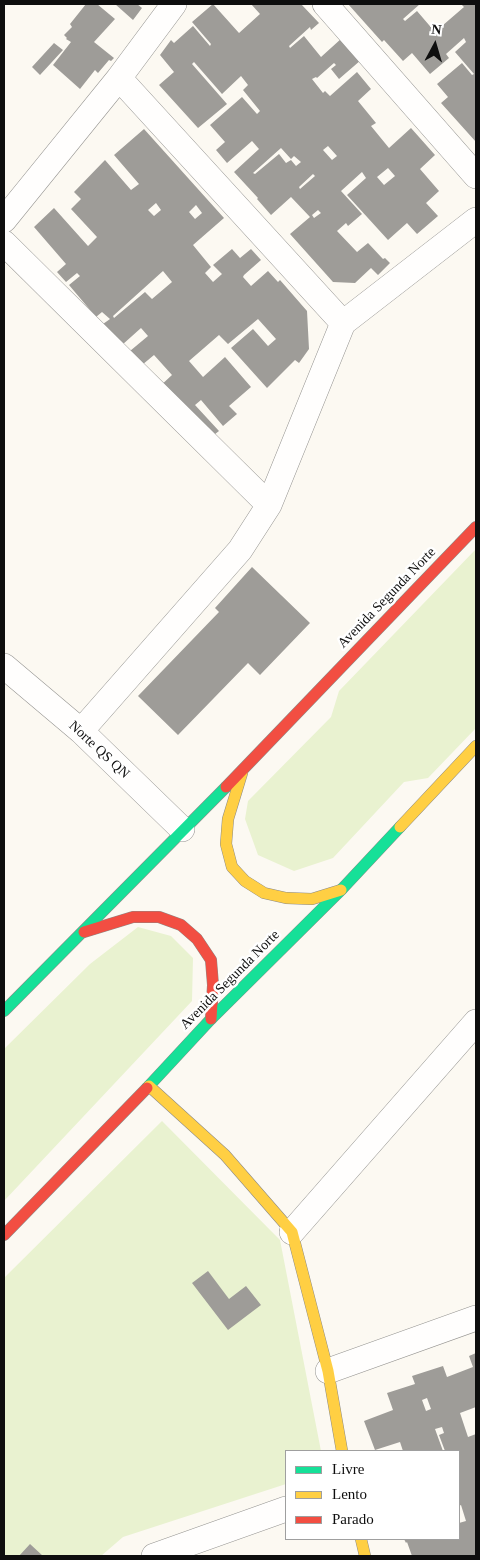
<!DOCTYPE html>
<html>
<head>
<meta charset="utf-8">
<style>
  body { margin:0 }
  #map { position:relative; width:480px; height:1560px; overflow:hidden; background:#fcf9f2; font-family:"Times New Roman",serif }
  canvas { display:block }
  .frame { position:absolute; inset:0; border:5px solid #0e0e0e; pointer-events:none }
  .legend { position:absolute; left:285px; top:1450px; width:175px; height:90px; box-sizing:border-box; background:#fff; border:1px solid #9f9f9f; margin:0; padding:6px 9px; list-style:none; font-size:15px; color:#0e0e0e }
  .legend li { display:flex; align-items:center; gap:10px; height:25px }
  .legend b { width:25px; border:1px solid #9f9f9f }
  .north { position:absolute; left:410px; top:20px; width:50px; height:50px; -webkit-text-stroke:4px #fff; paint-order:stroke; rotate:6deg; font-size:14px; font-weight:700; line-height:20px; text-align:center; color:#0e0e0e }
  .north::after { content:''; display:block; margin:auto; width:18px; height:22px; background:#0e0e0e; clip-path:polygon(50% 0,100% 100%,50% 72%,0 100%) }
</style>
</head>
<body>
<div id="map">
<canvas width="480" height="1560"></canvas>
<div class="frame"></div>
<ul class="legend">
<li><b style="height:6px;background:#16e098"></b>Livre</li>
<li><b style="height:6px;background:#ffcf43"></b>Lento</li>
<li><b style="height:6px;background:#f24e42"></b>Parado</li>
</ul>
<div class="north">N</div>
</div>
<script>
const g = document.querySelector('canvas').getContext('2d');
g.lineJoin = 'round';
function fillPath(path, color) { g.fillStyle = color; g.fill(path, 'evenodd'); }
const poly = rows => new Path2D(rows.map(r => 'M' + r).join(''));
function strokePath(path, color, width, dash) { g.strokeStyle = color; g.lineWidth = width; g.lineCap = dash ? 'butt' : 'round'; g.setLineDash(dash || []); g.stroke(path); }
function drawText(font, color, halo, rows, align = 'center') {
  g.font = font + ' "Times New Roman",serif'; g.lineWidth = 5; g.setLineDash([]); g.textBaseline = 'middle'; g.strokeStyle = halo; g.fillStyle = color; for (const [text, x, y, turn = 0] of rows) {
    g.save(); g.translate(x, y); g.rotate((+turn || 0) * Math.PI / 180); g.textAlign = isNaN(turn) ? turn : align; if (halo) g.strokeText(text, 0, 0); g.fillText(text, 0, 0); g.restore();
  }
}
const green = poly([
  [476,549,476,728,428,778,404,782,333,858,294,871,258,855,245,819,248,801,331,717,339,691],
  [138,927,171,936,193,958,192,1001,4,1201,4,1049,90,964],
  [162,1121,280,1240,321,1451,286,1451,286,1484,123,1537,101,1556,4,1556,4,1278]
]);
const building = poly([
  [86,4,97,4,115,19,94,42,114,58,111,61,109,60,98,73,95,70,80,89,53,65,71,42,66,39,67,38,64,35,72,27,70,24],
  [115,4,137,4,142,8,133,20],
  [213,4,239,33,260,14,251,4,301,4,319,23,311,30,310,27,289,46,290,48,304,36,321,57,342,38,361,60,339,79,331,69,336,65,334,63,317,78,316,77,312,79,323,93,325,91,330,96,357,72,371,89,358,101,376,123,371,126,389,148,411,128,435,155,420,169,439,191,426,203,438,216,417,234,407,223,388,240,347,195,366,178,362,172,341,191,362,214,348,226,346,223,337,231,357,252,368,243,383,259,385,258,390,263,378,275,371,268,355,283,333,282,290,234,310,217,291,197,271,215,257,199,258,198,234,172,259,149,252,141,227,163,216,150,225,142,210,125,242,97,257,114,260,111,243,90,248,85,241,76,222,94,194,62,192,64,227,104,198,128,159,85,174,72,160,55,171,40,174,43,193,26,210,46,211,44,192,22],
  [328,146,337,156,332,160,323,150],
  [281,148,291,159,294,156,301,162,296,166,291,160,286,163,279,154,255,174,253,173],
  [388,168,395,176,384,185,377,177],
  [313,174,315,176,300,189,299,187],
  [318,210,321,213,314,218,312,215],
  [348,4,420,4,403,19,405,21,417,11,435,32,464,7,461,4,476,4,476,142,441,103,448,97,437,84,462,63,472,75,474,74,455,52,466,42,464,38,446,54,449,58,430,74,412,53,403,61,384,40,382,42],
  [54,43,63,50,40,75,32,67],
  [144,129,224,218,193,245,211,267,205,273,213,282,222,274,213,265,232,249,240,258,251,249,261,260,244,275,243,277,251,286,268,271,278,282,280,280,307,311,309,349,299,363,295,360,267,388,231,348,253,329,268,346,276,339,258,319,228,344,219,335,189,361,203,377,225,357,251,387,229,406,237,414,223,426,201,400,195,405,219,431,206,441,159,387,172,375,154,355,142,365,130,351,148,336,141,328,122,345,103,324,110,319,102,312,96,317,69,285,80,276,77,273,66,282,57,272,66,264,34,227,54,208,88,246,97,237,71,209,81,199,74,192,105,160,131,190,139,184,114,155],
  [156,203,161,210,154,216,148,210],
  [196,205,202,213,195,219,189,212],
  [163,271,172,282,152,299,145,292,114,318,113,316],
  [252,567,310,623,260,675,248,663,178,735,138,696,219,612,215,608],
  [208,1271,229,1299,246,1286,261,1305,228,1330,192,1283],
  [476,1353,476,1407,460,1413,468,1437,476,1434,476,1556,412,1556,407,1542,406,1543,404,1539,459,1539,459,1523,466,1521,461,1505,459,1506,459,1451,445,1451,439,1435,444,1433,442,1427,435,1429,443,1451,403,1451,400,1442,375,1450,364,1421,393,1410,387,1393,415,1384,412,1376,443,1366,447,1377,473,1367,469,1356],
  [427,1398,431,1409,426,1411,422,1400],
  [30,1544,43,1556,19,1556]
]);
const street = poly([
  [325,4,476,176],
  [119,78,343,323],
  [4,220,119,78,174,4],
  [4,243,269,505],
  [4,666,81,731,182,829],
  [81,731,240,550,269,505,343,323,476,220],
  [292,1232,476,1022],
  [328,1371,476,1318],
  [154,1556,286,1509]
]);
const fast = poly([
  [4,1011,226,787],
  [147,1088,211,1019,342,889,400,827]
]);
const slow = poly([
  [242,773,228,819,226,844,232,867,245,881,264,893,286,898,312,899,341,890],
  [400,827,476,746],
  [149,1086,225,1155,292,1232,328,1371,342,1451],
  [361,1539,365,1556]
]);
const jam = poly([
  [226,787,476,527],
  [84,932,133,917,159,917,181,925,197,939,211,960,213,985,211,1019],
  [4,1235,147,1088]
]);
const streetNames = [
  ["Avenida Segunda Norte",387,598,-46],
  ["Norte QS QN",99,750,43],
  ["Avenida Segunda Norte",230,980,-45]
];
fillPath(green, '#e9f2d0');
fillPath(building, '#9e9c98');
strokePath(street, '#959491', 26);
strokePath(fast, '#8c8a87', 12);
strokePath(slow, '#8c8a87', 12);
strokePath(jam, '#8c8a87', 12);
strokePath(street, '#fffefd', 25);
strokePath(fast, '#16e098', 11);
strokePath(slow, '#ffcf43', 11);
strokePath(jam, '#f24e42', 11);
drawText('14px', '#0e0e0e', '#fff', streetNames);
</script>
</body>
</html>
